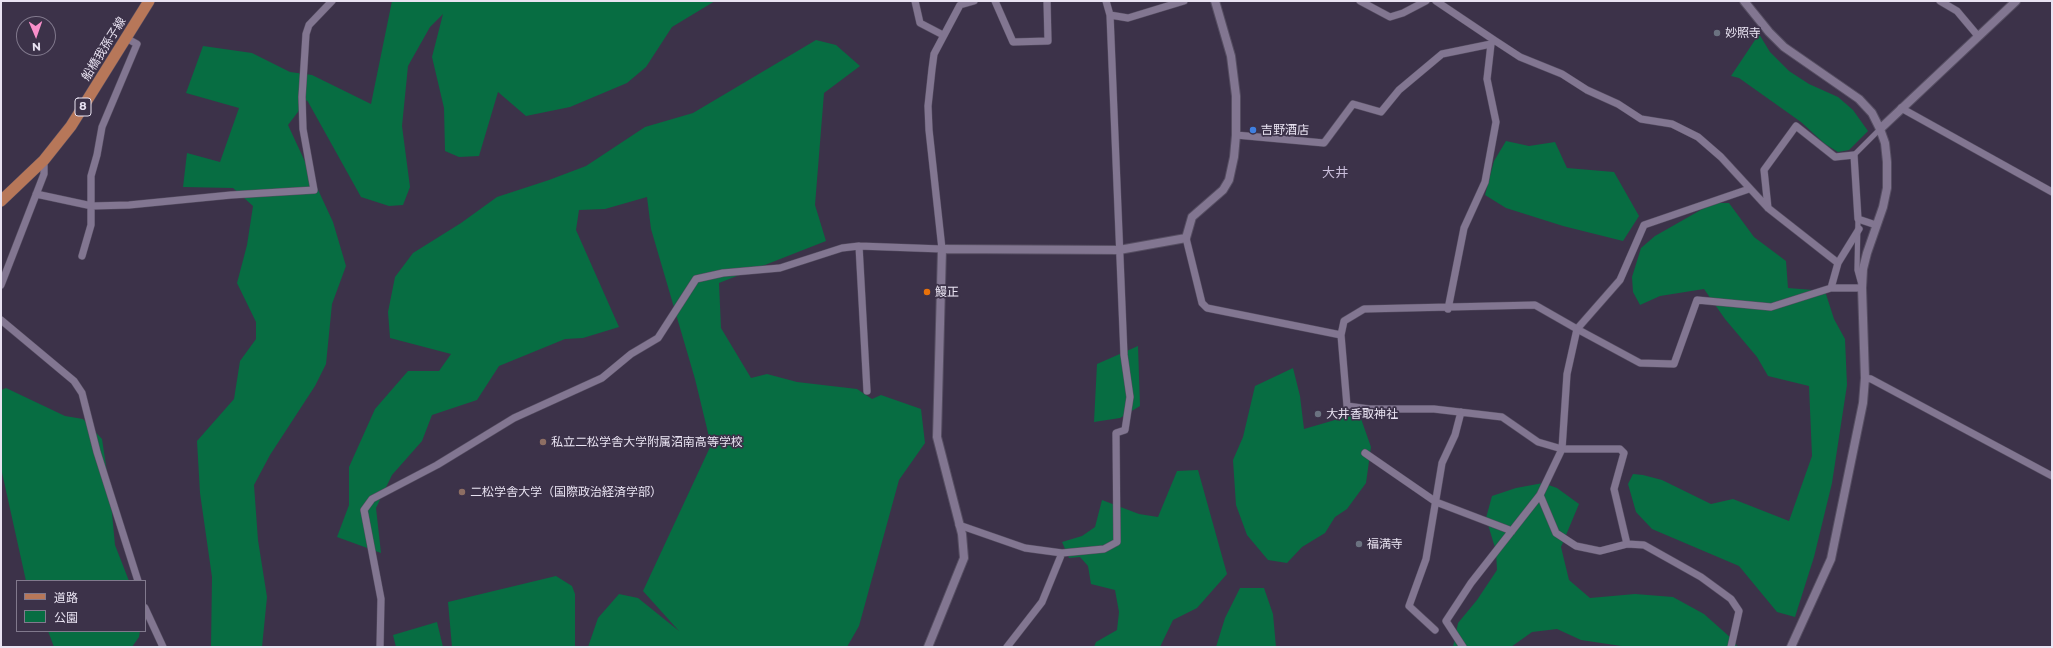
<!DOCTYPE html>
<html>
<head>
<meta charset="utf-8">
<style>
  body { margin:0 }
  #map { position:relative; width:2053px; height:648px; overflow:hidden; background:#3c3249; font-family:Montserrat,"Noto Sans JP",sans-serif }
  canvas { display:block }
  .frame { position:absolute; inset:0; border:2px solid #e9e3f2; pointer-events:none }
  .legend { position:absolute; left:16px; top:580px; width:130px; height:52px; box-sizing:border-box; background:#3c3249; border:1px solid #81798d; margin:0; padding:5px 7px; list-style:none; font-size:12px; color:#e9e3f2 }
  .legend li { display:flex; align-items:center; gap:8px; height:20px }
  .legend b { width:20px; border:1px solid #81798d }
  .north { position:absolute; left:16px; top:16px; width:40px; height:40px; box-sizing:border-box; background:#3c3249; border:1px solid #81798d; border-radius:50%; rotate:178deg; font-size:11px; font-weight:700; line-height:16px; text-align:center; color:#e9e3f2 }
  .north::after { content:''; display:block; margin:auto; width:14px; height:18px; background:#f98fca; clip-path:polygon(50% 0,100% 100%,50% 72%,0 100%) }
</style>
</head>
<body>
<div id="map">
<canvas width="2053" height="648"></canvas>
<div class="frame"></div>
<ul class="legend">
<li><b style="height:5px;background:#b77759"></b>道路</li>
<li><b style="height:11px;background:#076d42"></b>公園</li>
</ul>
<div class="north">N</div>
</div>
<script>
const g = document.querySelector('canvas').getContext('2d');
g.lineJoin = 'round';
function fillPath(path, color) { g.fillStyle = color; g.fill(path, 'evenodd'); }
const poly = rows => new Path2D(rows.map(r => 'M' + r).join(''));
function strokePath(path, color, width, dash) { g.strokeStyle = color; g.lineWidth = width; g.lineCap = dash ? 'butt' : 'round'; g.setLineDash(dash || []); g.stroke(path); }
function drawText(font, color, halo, rows, align = 'center') {
  g.font = font + ' Montserrat,"Noto Sans JP",sans-serif'; g.lineWidth = 3.5; g.setLineDash([]); g.textBaseline = 'middle'; g.strokeStyle = halo; g.fillStyle = color; for (const [text, x, y, turn = 0] of rows) {
    g.save(); g.translate(x, y); g.rotate((+turn || 0) * Math.PI / 180); g.textAlign = isNaN(turn) ? turn : align; if (halo) g.strokeText(text, 0, 0); g.fillText(text, 0, 0); g.restore();
  }
}
const green = poly([
  [392,1,715,1,672,27,646,67,627,83,570,107,526,116,498,92,479,156,459,157,445,151,444,108,432,57,443,14,430,27,408,66,402,126,410,187,403,205,389,206,361,197,307,100,288,125,333,222,346,266,332,304,326,364,315,386,270,455,254,485,258,540,267,597,262,647,211,647,212,577,200,493,197,441,234,399,240,361,256,339,256,322,237,283,247,245,253,206,233,188,183,187,187,153,220,162,239,108,186,93,203,46,252,53,290,72,312,75,371,104],
  [1759,34,1770,52,1789,71,1809,84,1838,97,1853,110,1868,131,1849,150,1838,152,1825,144,1801,122,1739,78,1731,76],
  [816,40,836,45,860,66,824,93,815,205,826,241,719,283,721,328,751,378,767,374,797,382,857,389,872,399,881,395,921,409,925,443,899,480,859,626,847,647,588,647,598,618,619,594,638,598,679,631,643,591,711,445,695,379,651,229,647,197,605,209,579,210,576,230,619,327,583,338,565,339,499,366,477,400,432,415,422,441,392,475,376,508,381,553,337,537,349,505,349,467,375,409,408,371,439,371,451,354,390,338,388,312,395,277,413,253,461,223,497,197,549,180,586,166,645,127,693,113],
  [1506,141,1529,146,1555,142,1567,168,1614,172,1639,216,1623,241,1563,226,1506,208,1485,195,1494,161],
  [1713,203,1729,203,1754,237,1786,261,1788,288,1825,291,1834,319,1845,339,1847,385,1832,483,1814,557,1795,617,1777,612,1739,566,1652,529,1636,512,1628,484,1633,474,1643,475,1662,480,1711,504,1733,499,1789,521,1812,456,1809,386,1768,376,1757,357,1725,319,1704,289,1660,296,1640,305,1633,292,1632,277,1641,248,1655,236],
  [1138,346,1140,406,1120,418,1094,422,1097,364],
  [1293,368,1300,396,1304,429,1359,413,1371,447,1366,483,1347,509,1335,517,1325,533,1302,547,1287,563,1268,560,1247,535,1236,505,1233,460,1243,437,1255,386],
  [6,388,65,416,83,419,102,439,110,492,115,545,129,581,26,581,1,468,1,390],
  [1198,470,1227,574,1197,608,1173,620,1160,647,1094,647,1096,642,1117,630,1119,612,1115,590,1091,584,1088,566,1080,557,1069,558,1062,542,1082,536,1095,527,1102,500,1139,514,1158,517,1177,471],
  [1543,483,1557,488,1579,504,1561,547,1569,580,1590,598,1635,594,1673,597,1704,614,1731,638,1738,647,1628,647,1581,640,1557,629,1532,632,1511,647,1453,647,1458,623,1477,600,1497,570,1496,551,1486,518,1492,496,1516,488],
  [556,576,572,586,575,594,575,647,452,647,448,602],
  [1240,588,1264,588,1273,614,1276,647,1216,647,1225,618],
  [437,622,443,647,396,647,393,635],
  [48,631,140,631,139,637,132,647,54,647]
]);
const pedestrian = poly([
  [1854,155,1880,129],
  [1858,219,1857,270,1860,281]
]);
const minor = poly([
  [915,1,920,23,943,35],
  [995,1,1013,42,1048,41,1047,1],
  [1106,1,1110,15,1128,18,1184,1],
  [1360,1,1390,17,1403,13,1426,1],
  [1436,1,1494,40],
  [1940,1,1957,11,1978,36],
  [1901,108,2052,192],
  [1236,135,1324,143,1353,104,1381,112,1399,90,1442,54,1491,44,1494,40,1520,57,1562,74,1587,90,1618,104,1641,119,1672,124,1698,137,1721,157,1768,208,1838,263],
  [36,194,92,206,129,205,231,195,314,190,303,129,302,97,306,34,309,25,332,1],
  [1768,208,1764,170,1796,126,1835,157,1854,155,1858,219,1876,225],
  [1186,238,1202,303,1207,308,1341,335,1347,406,1369,409,1434,409,1502,417,1538,442,1562,449,1620,449,1624,453,1614,489,1627,544],
  [859,246,867,391],
  [82,256,91,225,91,176,97,155,102,127,137,44,126,38],
  [1,285,44,174,44,160],
  [1831,288,1838,263,1859,229],
  [1448,309,1464,228,1485,182,1496,122,1487,79,1491,44],
  [1,320,74,381,82,393,97,452,138,581],
  [1341,335,1344,321,1364,309,1535,305,1577,329,1620,280,1644,225,1749,189],
  [1865,378,1871,379,2052,476],
  [1365,453,1436,502,1512,531],
  [1540,495,1556,533,1576,546,1600,551,1627,544,1644,545,1701,577,1731,599,1739,611,1731,647],
  [959,525,1025,548,1062,553],
  [145,608,163,647],
  [1435,630,1409,606,1426,559,1442,463,1455,435,1461,412],
  [380,647,381,599,364,510,372,499,437,465,514,418,602,378,631,354,658,338,696,279,723,273,780,268,842,248,859,246,942,249,929,130,928,106,932,69,934,54,960,5,974,1],
  [1007,647,1042,602,1062,553,1104,549,1117,542,1116,433,1125,430,1130,397,1124,355,1110,15],
  [1463,647,1446,621,1471,583,1540,495,1562,449,1567,374,1577,329,1640,363,1674,364,1697,300,1771,307,1831,288,1862,288]
]);
const tertiary = poly([
  [1744,1,1769,32,1784,47,1859,99,1872,113,1880,129,1885,143,1887,162,1887,188,1883,207,1867,253,1863,269,1862,288,1865,378,1863,403,1831,559,1791,647],
  [1880,129,2016,1],
  [928,647,964,558,962,534,937,437,942,249,1119,250,1186,238,1192,217,1223,190,1229,180,1234,157,1236,135,1236,96,1231,56,1215,1]
]);
const primary = poly([
  [1,201,44,160,71,126,149,1]
]);
const markers = [
  [1717,33,4,"#6b7280"],
  [1253,130,4,"#3f7fe0"],
  [927,292,4,"#e8710a"],
  [1318,414,4,"#6b7280"],
  [543,442,4,"#8d6e63"],
  [462,492,4,"#8d6e63"],
  [1359,544,4,"#6b7280"]
];
const shields = [
  [83,107,16]
];
const shieldNames = [
  ["8",83,107]
];
const poiNames = [
  ["妙照寺",1725,33],
  ["吉野酒店",1261,130],
  ["鰻正",935,292],
  ["大井香取神社",1326,414],
  ["私立二松学舎大学附属沼南高等学校",551,442],
  ["二松学舎大学（国際政治経済学部）",470,492],
  ["福満寺",1367,544]
];
const streetNames = [
  ["船橋我孫子線",104,49,-58]
];
const neighbourhoodNames = [
  ["大井",1335,173]
];
fillPath(green, '#076d42');
strokePath(pedestrian, '#564e62', 6);
strokePath(minor, '#564e62', 8);
strokePath(tertiary, '#564e62', 10);
strokePath(primary, '#564e62', 12);
strokePath(pedestrian, '#827691', 5);
strokePath(minor, '#827691', 7);
strokePath(tertiary, '#827691', 8);
strokePath(primary, '#b77759', 11);
for (const [x, y, r, color] of markers) { const dot = new Path2D(); dot.arc(x, y, r, 0, 2 * Math.PI); g.fillStyle = color; g.fill(dot); strokePath(dot, '#3c3249', 1.5); }
for (const [x, y, w] of shields) { const box = new Path2D(); box.roundRect(x - w / 2, y - 9, w, 18, 3); g.fillStyle = '#3c3249'; g.fill(box); strokePath(box, '#e9e3f2', 1); }
drawText('bold 11px', '#e9e3f2', null, shieldNames);
drawText('12px', '#e9e3f2', '#3c3249', poiNames, 'left');
drawText('12px', '#e9e3f2', '#3c3249', streetNames);
drawText('13px', '#cabedb', '#3c3249', neighbourhoodNames);
</script>
</body>
</html>
